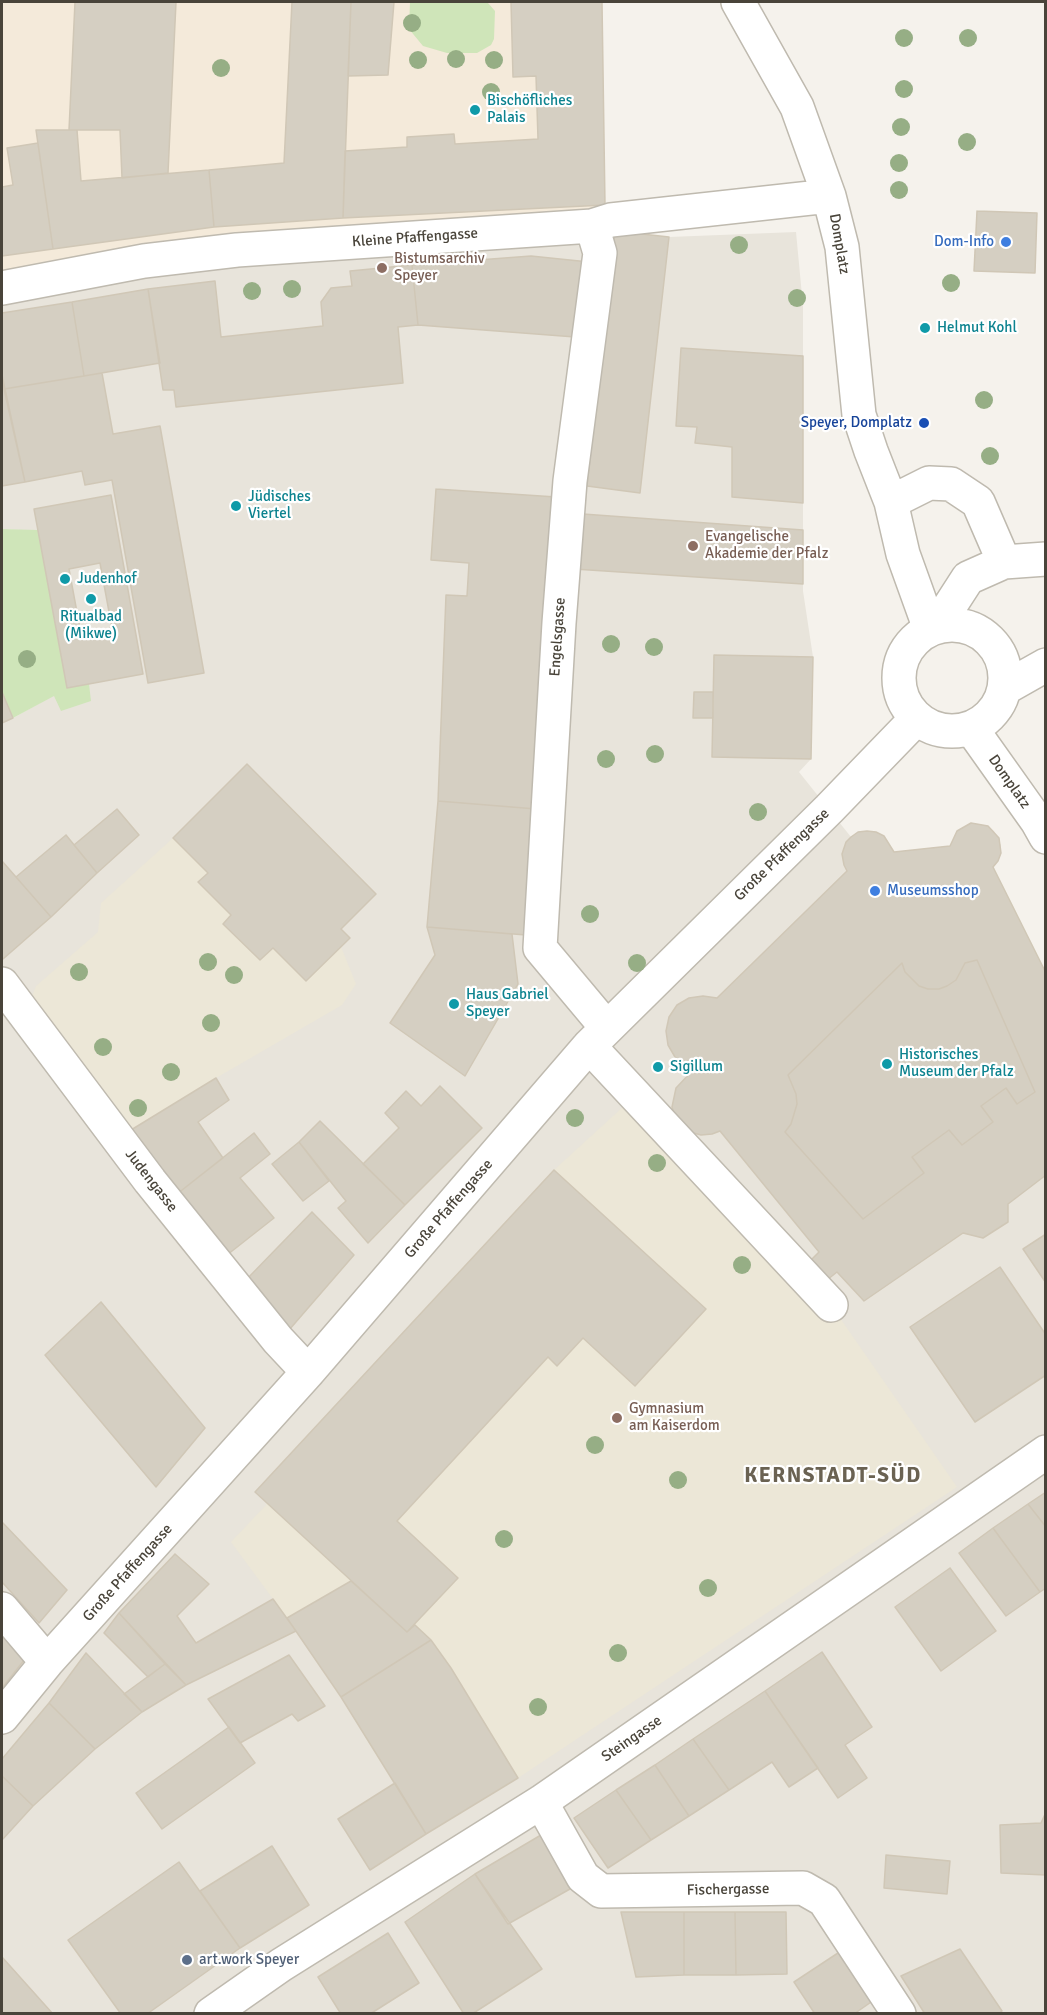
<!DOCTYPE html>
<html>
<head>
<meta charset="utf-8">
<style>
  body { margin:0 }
  #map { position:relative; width:1047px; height:2015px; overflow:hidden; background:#f5f2ec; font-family:Signika,sans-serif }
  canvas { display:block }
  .frame { position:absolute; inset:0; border:3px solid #49443a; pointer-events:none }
</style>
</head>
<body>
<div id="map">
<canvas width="1047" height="2015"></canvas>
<div class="frame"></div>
</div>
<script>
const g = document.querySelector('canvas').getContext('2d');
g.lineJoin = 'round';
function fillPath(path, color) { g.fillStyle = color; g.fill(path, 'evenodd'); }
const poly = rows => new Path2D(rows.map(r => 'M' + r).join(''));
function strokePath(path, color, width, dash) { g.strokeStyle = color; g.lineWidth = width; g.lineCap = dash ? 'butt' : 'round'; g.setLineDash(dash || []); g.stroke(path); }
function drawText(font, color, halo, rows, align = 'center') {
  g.font = font + ' Signika,sans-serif'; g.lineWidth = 4.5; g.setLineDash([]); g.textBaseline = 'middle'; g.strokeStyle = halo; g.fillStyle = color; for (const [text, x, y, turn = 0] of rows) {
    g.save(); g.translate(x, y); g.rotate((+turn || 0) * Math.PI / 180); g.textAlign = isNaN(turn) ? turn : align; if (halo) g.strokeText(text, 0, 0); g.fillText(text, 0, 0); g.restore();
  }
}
const residential = poly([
  [615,231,669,237,796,232,803,306,803,591,813,657,811,759,799,772,851,837,858,832,867,831,876,832,884,836,894,852,950,846,957,831,971,823,988,826,994,831,1001,845,1001,853,998,861,993,868,1045,973,1045,2013,2,2013,2,692,13,718,67,688,38,531,2,529,2,289,141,263]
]);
const commercial = poly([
  [2,2,602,2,605,205,610,220,2,289]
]);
const education = poly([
  [247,764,376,894,341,929,350,938,341,947,356,984,342,1005,216,1078,131,1130,30,1001,36,986,98,932,101,903,173,838],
  [636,1095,831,1305,957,1487,518,1778,426,1834,341,1697,287,1618,231,1542,267,1504,255,1492,554,1170]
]);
const green = poly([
  [410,2,481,2,488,3,495,11,494,39,491,45,477,53,447,53,423,46,409,29],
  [2,529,38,530,67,688,89,684,91,701,61,711,54,696,13,718,2,692]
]);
const building = poly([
  [75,2,176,2,168,173,122,178,120,130,69,130,75,2],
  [292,2,351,2,343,218,214,227,209,170,284,163,292,2],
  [351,2,394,2,388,75,348,76,351,2],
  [511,2,602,2,605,205,343,218,345,151,407,147,407,137,454,134,455,144,538,139,536,76,513,77,511,2],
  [36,130,77,130,81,181,209,170,214,227,53,249,36,130],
  [38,143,53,249,2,256,2,187,13,185,7,148,38,143],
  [977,211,1037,213,1035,273,974,271,977,211],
  [615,231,669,237,640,493,587,486,615,231],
  [531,256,589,262,575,337,418,325,412,265,531,256],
  [412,265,418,325,398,327,403,383,176,407,174,390,163,390,148,289,215,281,221,337,323,326,321,302,331,288,352,286,350,271,412,265],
  [148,289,160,363,84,376,72,302,148,289],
  [72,302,84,376,4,389,2,375,2,313,72,302],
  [681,348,803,356,803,503,732,497,732,447,695,443,697,427,676,426,681,348],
  [102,373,113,434,160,426,204,673,148,683,112,480,85,485,82,471,25,482,4,389,102,373],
  [2,375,25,482,2,486,2,375],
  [436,489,556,497,536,809,438,801,446,595,467,596,469,563,431,560,436,489],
  [111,495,143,674,67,688,34,509,111,495],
  [583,514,803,530,803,584,574,569,583,514],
  [100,563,112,628,81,634,69,569,100,563],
  [714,655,813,657,811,759,712,757,714,655],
  [2,692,13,718,2,723,2,692],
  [694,692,713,692,713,718,693,718,694,692],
  [247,764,376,894,341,929,350,938,306,981,273,948,260,960,223,924,231,915,198,882,208,873,173,838,247,764],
  [438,801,536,809,526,935,427,927,438,801],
  [117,809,139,835,97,873,74,845,117,809],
  [971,823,988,826,999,838,1001,853,998,861,993,867,1046,973,1046,1175,1008,1204,1008,1222,983,1238,963,1233,864,1301,837,1272,827,1280,810,1261,819,1252,720,1131,712,1134,701,1135,690,1132,675,1116,672,1107,676,1088,692,1071,675,1057,668,1045,666,1031,669,1017,677,1005,689,998,703,996,717,998,847,871,844,865,842,854,846,842,851,837,858,832,867,831,876,832,884,836,894,852,950,846,957,831,971,823],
  [977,960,1035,1092,1017,1104,1006,1088,981,1106,993,1122,962,1145,949,1130,912,1157,924,1173,863,1219,785,1132,791,1124,797,1104,796,1094,788,1075,902,963,905,972,919,986,928,989,939,989,947,986,956,980,965,963,977,960],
  [66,835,97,873,51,917,16,877,66,835],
  [2,861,51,917,3,959,2,957,2,861],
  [427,927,512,934,518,984,465,1076,390,1023,435,955,427,927],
  [977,960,1035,1092,1017,1104,1006,1088,981,1106,993,1122,962,1145,949,1130,912,1157,924,1173,863,1219,785,1132,791,1124,797,1104,796,1094,788,1075,902,963,905,972,919,986,928,989,939,989,947,986,956,980,965,963,977,960],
  [216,1078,229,1100,198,1122,223,1158,177,1194,131,1130,216,1078],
  [440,1086,482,1128,405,1205,363,1164,399,1128,385,1113,406,1091,421,1106,440,1086],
  [320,1121,405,1205,368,1243,338,1208,346,1201,299,1142,320,1121],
  [254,1133,270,1154,240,1178,274,1218,227,1255,177,1194,254,1133],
  [299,1142,329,1181,303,1201,272,1164,299,1142],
  [554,1170,706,1309,635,1386,583,1338,557,1366,548,1357,397,1521,458,1578,407,1632,255,1492,554,1170],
  [312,1212,354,1255,289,1330,245,1281,312,1212],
  [1046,1234,1046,1283,1023,1249,1046,1234],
  [1000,1267,1046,1335,1046,1375,975,1422,910,1327,1000,1267],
  [101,1302,205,1428,156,1487,45,1355,101,1302],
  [1046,1492,1046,1527,1028,1504,1046,1492],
  [1028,1504,1046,1527,1046,1588,1040,1592,993,1528,1028,1504],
  [2,1522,67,1590,39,1623,2,1582,2,1522],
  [993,1528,1040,1592,1006,1616,959,1553,993,1528],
  [175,1554,209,1584,177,1616,196,1643,273,1599,296,1631,186,1685,119,1613,175,1554],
  [950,1568,996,1631,941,1671,895,1607,950,1568],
  [351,1581,407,1632,415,1625,431,1640,341,1697,287,1618,351,1581],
  [119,1613,165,1664,148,1677,104,1633,119,1613],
  [2,1621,29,1654,2,1688,2,1621],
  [431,1640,451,1668,518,1778,426,1834,341,1697,431,1640],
  [822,1652,872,1727,845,1745,867,1778,838,1798,765,1691,822,1652],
  [86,1653,142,1712,95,1749,49,1703,86,1653],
  [289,1655,325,1706,298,1721,292,1714,240,1743,208,1699,289,1655],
  [165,1664,186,1685,142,1712,124,1694,165,1664],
  [765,1691,818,1768,789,1787,772,1762,729,1790,693,1739,765,1691],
  [49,1703,95,1749,33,1806,2,1776,2,1759,49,1703],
  [229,1727,255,1763,162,1829,136,1793,229,1727],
  [693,1739,729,1790,689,1816,655,1765,693,1739],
  [655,1765,689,1816,651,1840,616,1790,655,1765],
  [2,1776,33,1806,2,1840,2,1776],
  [395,1783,426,1834,370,1870,338,1819,395,1783],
  [616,1790,651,1840,608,1868,574,1818,616,1790],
  [1046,1812,1046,1875,1001,1873,1000,1825,1041,1823,1046,1812],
  [541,1835,570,1889,508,1924,475,1874,541,1835],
  [272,1846,309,1905,240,1948,200,1891,272,1846],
  [886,1855,950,1861,947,1894,884,1888,886,1855],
  [179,1862,240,1948,147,2014,121,2014,68,1940,179,1862],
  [475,1874,542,1969,472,2014,464,2014,405,1922,475,1874],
  [621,1912,684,1912,684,1975,636,1977,621,1912],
  [684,1912,735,1912,736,1975,684,1975,684,1912],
  [735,1912,786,1912,787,1974,736,1975,735,1912],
  [388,1933,419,1983,370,2014,341,2014,318,1977,388,1933],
  [960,1949,1002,2011,998,2014,925,2014,901,1976,960,1949],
  [841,1951,874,2000,854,2014,815,2014,794,1982,841,1951],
  [2,1957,53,2014,2,2014,2,1957]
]);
const minor = poly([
  [738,2,797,107,829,196,842,247,859,415,871,451,891,502,903,554,930,629],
  [592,226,600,253,570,481,559,623,540,948,607,1028],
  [2,288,144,261,237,250,592,226,611,220,829,196],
  [891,502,929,483,951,484,978,502,1004,562],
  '899 678a53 53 0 1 1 106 0a53 53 0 1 1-106 0Z',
  [937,626,968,578,1004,562,1046,559],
  [1005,688,1046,665],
  [971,728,1037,821,1046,837],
  [2,984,150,1181,278,1340,308,1372],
  [589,1046,831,1305],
  [2,1609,47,1662],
  [2,1717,47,1662,308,1372,589,1046,829,809,917,718],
  [541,1802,583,1877,601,1891,803,1888,824,1900,899,2014],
  [211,2014,281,1965,541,1802,1046,1452]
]);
const trees = [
  [412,23],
  [904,38],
  [968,38],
  [456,59],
  [418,60],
  [494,60],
  [221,68],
  [904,89],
  [491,92],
  [901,127],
  [967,142],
  [899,163],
  [899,190],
  [739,245],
  [951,283],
  [292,289],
  [252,291],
  [797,298],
  [984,400],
  [990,456],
  [611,644],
  [654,647],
  [27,659],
  [655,754],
  [606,759],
  [758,812],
  [590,914],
  [208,962],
  [637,963],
  [79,972],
  [234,975],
  [211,1023],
  [103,1047],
  [171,1072],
  [138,1108],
  [575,1118],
  [657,1163],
  [742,1265],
  [595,1445],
  [678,1480],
  [504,1539],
  [708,1588],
  [618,1653],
  [538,1707]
];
const markers = [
  [475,110,6,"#0f9aa8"],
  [1006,242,6,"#3f7fe0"],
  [382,268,6,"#8d6e63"],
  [925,328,6,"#0f9aa8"],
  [924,423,6,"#1a4fb4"],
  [236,506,6,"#0f9aa8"],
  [693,546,6,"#8d6e63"],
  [65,579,6,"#0f9aa8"],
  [91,599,6,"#0f9aa8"],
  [875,891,6,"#3f7fe0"],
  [454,1004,6,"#0f9aa8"],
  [887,1064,6,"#0f9aa8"],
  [658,1067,6,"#0f9aa8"],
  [617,1418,6,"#8d6e63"],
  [187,1960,6,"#5c6f8a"]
];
const cultureNames = [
  ["Bischöfliches",487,101],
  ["Palais",487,118],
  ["Helmut Kohl",937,328],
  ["Jüdisches",248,497],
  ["Viertel",248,514],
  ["Judenhof",77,579],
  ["Ritualbad",91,617,"center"],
  ["(Mikwe)",91,634,"center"],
  ["Haus Gabriel",466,995],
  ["Speyer",466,1012],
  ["Historisches",899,1055],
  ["Museum der Pfalz",899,1072],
  ["Sigillum",670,1067]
];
const streetNames = [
  ["Kleine Pfaffengasse",415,238,-4],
  ["Domplatz",839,244,80],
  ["Engelsgasse",558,637,-86],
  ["Domplatz",1009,782,55],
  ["Große Pfaffengasse",782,855,-44],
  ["Judengasse",151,1181,52],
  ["Große Pfaffengasse",449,1209,-49],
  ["Große Pfaffengasse",128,1573,-48],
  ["Steingasse",632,1739,-35],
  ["Fischergasse",728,1890,-1]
];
const shopNames = [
  ["Dom-Info",994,242],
  ["Museumsshop",887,891,"left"]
];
const educationNames = [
  ["Bistumsarchiv",394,259],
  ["Speyer",394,276],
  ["Evangelische",705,537],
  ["Akademie der Pfalz",705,554],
  ["Gymnasium",629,1409],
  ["am Kaiserdom",629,1426]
];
const transitNames = [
  ["Speyer, Domplatz",912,423]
];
const serviceNames = [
  ["art.work Speyer",199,1960]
];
const districtNames = [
  ["KERNSTADT-SÜD",833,1476]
];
fillPath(residential, '#e8e4db');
fillPath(commercial, '#f4eada');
fillPath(education, '#ece7d7');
fillPath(green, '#cfe5b9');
fillPath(building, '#d5cfc2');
strokePath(building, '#d0c7b6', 1.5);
strokePath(minor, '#bfbaaf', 36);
strokePath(minor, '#fff', 33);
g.fillStyle = '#96ae85';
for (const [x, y] of trees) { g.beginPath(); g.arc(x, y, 9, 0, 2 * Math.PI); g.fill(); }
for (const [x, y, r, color] of markers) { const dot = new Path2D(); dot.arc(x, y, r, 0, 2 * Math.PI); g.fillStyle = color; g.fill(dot); strokePath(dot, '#fff', 2); }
drawText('15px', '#0d838f', '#fff', cultureNames, 'left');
drawText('15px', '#49443a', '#fff', streetNames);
drawText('15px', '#366cbe', '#fff', shopNames, 'right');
drawText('15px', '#785e54', '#fff', educationNames, 'left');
drawText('15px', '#164399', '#fff', transitNames, 'right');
drawText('15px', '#4e5e75', '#fff', serviceNames, 'left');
g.letterSpacing = '1.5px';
drawText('bold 21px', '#6a6252', '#fff', districtNames);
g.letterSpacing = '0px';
</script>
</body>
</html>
